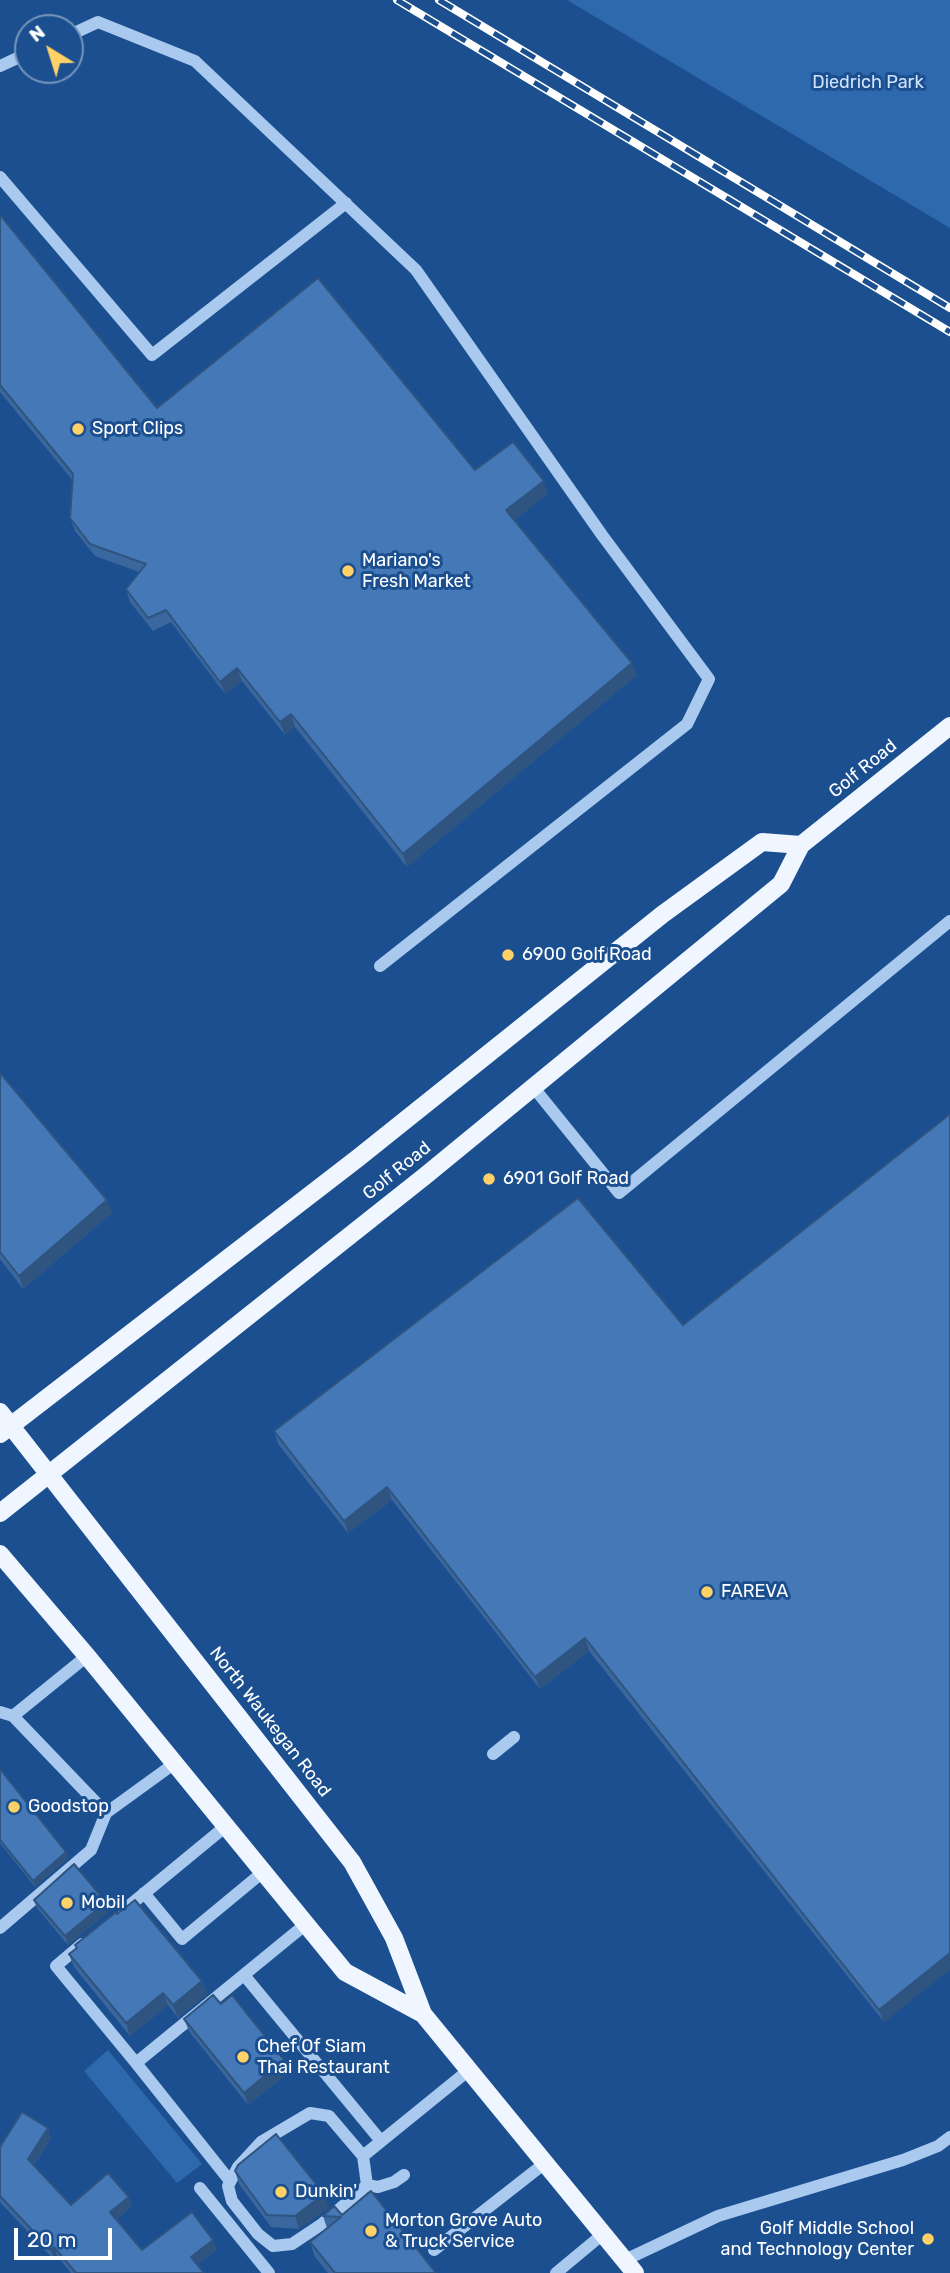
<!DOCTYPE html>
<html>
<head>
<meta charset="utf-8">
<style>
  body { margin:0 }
  #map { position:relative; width:950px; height:2273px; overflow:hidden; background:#1b4f8f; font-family:Rubik,sans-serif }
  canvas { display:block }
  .north { position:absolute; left:14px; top:14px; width:70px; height:70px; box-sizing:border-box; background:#1b4f8f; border:2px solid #7695bc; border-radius:50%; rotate:322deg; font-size:19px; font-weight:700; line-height:28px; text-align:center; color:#fff }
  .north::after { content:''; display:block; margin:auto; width:24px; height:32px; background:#ffd166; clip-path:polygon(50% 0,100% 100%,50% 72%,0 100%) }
  .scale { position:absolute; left:14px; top:2228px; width:98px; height:32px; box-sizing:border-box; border:4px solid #fff; border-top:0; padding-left:9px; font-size:21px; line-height:24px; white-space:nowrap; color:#fff; -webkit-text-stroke:5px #1b4f8f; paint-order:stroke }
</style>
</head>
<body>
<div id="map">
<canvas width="950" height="2273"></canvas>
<div class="north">N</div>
<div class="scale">20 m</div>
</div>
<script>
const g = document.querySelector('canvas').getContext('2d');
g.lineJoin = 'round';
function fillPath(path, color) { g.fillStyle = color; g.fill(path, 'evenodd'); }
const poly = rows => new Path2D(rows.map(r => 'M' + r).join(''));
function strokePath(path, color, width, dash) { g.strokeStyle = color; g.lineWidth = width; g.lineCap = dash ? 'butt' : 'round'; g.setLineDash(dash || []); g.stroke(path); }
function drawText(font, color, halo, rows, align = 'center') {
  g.font = font + ' Rubik,sans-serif'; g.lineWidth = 6; g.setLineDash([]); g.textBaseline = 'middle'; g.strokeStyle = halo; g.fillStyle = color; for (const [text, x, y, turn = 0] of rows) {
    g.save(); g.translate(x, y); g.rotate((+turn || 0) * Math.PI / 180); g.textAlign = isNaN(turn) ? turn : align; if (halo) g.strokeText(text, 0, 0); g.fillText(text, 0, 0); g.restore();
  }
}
const green = poly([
  [568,0,950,0,950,228,567,0],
  [108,2050,202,2164,177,2183,84,2071]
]);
const minor = poly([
  [70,35,98,22,195,61,416,270,602,535,709,679,687,724,380,966],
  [0,66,28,53],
  [0,177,152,355,346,203],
  [534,1088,619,1193,950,921],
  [0,1712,13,1716,106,1813],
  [13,1716,87,1656],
  [493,1754,514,1737],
  [144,1893,182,1939,263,1872],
  [124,1910,226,1826],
  [0,1928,91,1850,106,1813,175,1763],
  [82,1944,56,1966,136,2063,306,1924],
  [244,1975,381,2141],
  [136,2063,230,2181],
  [363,2156,469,2070],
  [367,2185,363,2156,329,2116,310,2113,261,2142,238,2167,228,2186,232,2201,258,2234,273,2246,292,2244,322,2224,367,2185,378,2187,394,2182,404,2175],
  [200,2188,269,2273],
  [434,2250,545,2163],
  [625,2260,718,2216,903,2160,938,2146,950,2137],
  [556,2273,603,2234]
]);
const major = poly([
  [0,1412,352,1862,394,1938,423,2014,635,2273],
  [0,1434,358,1158,663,914,762,842,801,845],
  [0,1513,425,1176,781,884,801,845,950,726],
  [0,1554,87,1656,345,1972,423,2014]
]);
const rail = poly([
  [397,0,950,332],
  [439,0,950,308]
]);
const wall = poly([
  [0,215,157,408,475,470,548,494,514,520,637,675,407,867,295,727,285,735,242,681,225,694,171,622,153,631,130,602,126,589,139,572,95,556,75,531,70,518,73,481,0,392],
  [0,1073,112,1213,23,1289,0,1259],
  [683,1325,884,2022,589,1651,540,1689,392,1500,348,1533,278,1444,274,1431],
  [0,1769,68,1858,35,1887,0,1843],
  [34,1900,109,1911,68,1945,37,1908],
  [75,1945,202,1981,207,1994,178,2018,168,2005,130,2036,74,1967,69,1954,76,1948],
  [221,2004,284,2060,288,2073,248,2105,189,2031,184,2019],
  [51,2138,34,2165,71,2205,132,2206,117,2219,142,2250,217,2249,197,2265,204,2273,71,2273,58,2257,54,2260,0,2202,0,2147],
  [235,2171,329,2207,299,2229,271,2227,239,2184],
  [342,2215,436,2273,328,2273,315,2257,310,2242,327,2228,323,2216]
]);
const shadedWall = poly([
  [544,481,548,494,511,523,506,510],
  [632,663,637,675,407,867,403,854],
  [237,668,242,681,225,694,220,682],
  [291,714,295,727,285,735,280,722],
  [107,1200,112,1213,23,1289,19,1276],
  [387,1487,392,1500,348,1533,344,1521],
  [585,1638,589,1651,540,1689,535,1677],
  [66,1852,68,1858,35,1887,33,1881],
  [106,1902,109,1911,68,1945,65,1936],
  [950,1953,950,1970,884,2022,879,2010],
  [202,1981,207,1994,178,2018,173,2005],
  [163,1993,168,2005,130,2036,126,2023],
  [284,2060,288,2073,248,2105,244,2093],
  [48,2128,51,2138,31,2169,28,2159],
  [324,2194,329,2207,299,2229,295,2216],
  [129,2197,132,2206,114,2222,110,2212],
  [213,2240,217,2249,194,2267,191,2257],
  [54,2247,58,2257,54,2260,51,2250]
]);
const building = poly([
  [0,215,157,408,318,278,475,470,513,442,544,481,506,510,632,663,403,854,291,714,280,722,237,668,220,682,166,610,148,618,126,589,146,564,90,544,70,518,73,474,0,385,0,215],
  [0,1073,107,1200,19,1276,0,1252,0,1073],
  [950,1114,950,1953,879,2010,585,1638,535,1677,387,1487,344,1521,274,1431,578,1198,683,1325,950,1114],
  [0,1769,66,1852,33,1881,0,1840,0,1769],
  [74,1864,106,1902,65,1936,34,1900,74,1864],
  [135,1900,202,1981,173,2005,163,1993,126,2023,69,1954,77,1948,75,1945,116,1912,117,1914,135,1900],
  [213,1995,221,2004,232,1995,284,2060,244,2093,184,2019,213,1995],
  [22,2112,48,2128,28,2159,71,2205,108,2173,129,2197,110,2212,142,2250,192,2212,213,2240,191,2257,204,2273,76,2273,54,2247,51,2250,0,2196,0,2147,22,2112],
  [276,2134,324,2194,295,2216,267,2215,235,2171,238,2165,276,2134],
  [371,2191,436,2273,335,2273,310,2242,341,2217,323,2216,334,2206,342,2215,371,2191]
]);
const markers = [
  [78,429,7,"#ffd166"],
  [348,571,7,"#ffd166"],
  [508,955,7,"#ffd166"],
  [489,1179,7,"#ffd166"],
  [707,1592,7,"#ffd166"],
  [14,1807,7,"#ffd166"],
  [67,1903,7,"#ffd166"],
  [243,2057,7,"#ffd166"],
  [281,2192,7,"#ffd166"],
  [371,2231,7,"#ffd166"],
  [928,2239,7,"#ffd166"]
];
const parkNames = [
  ["Diedrich Park",868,83]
];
const poiNames = [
  ["Sport Clips",92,429],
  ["Mariano's",362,561],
  ["Fresh Market",362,582],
  ["6900 Golf Road",522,955],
  ["6901 Golf Road",503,1179],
  ["FAREVA",721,1592],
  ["Goodstop",28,1807],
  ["Mobil",81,1903],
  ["Chef Of Siam",257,2047],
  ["Thai Restaurant",257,2068],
  ["Dunkin'",295,2192],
  ["Morton Grove Auto",385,2221],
  ["& Truck Service",385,2242],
  ["Golf Middle School",914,2229,"right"],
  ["and Technology Center",914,2250,"right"]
];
const streetNames = [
  ["Golf Road",863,769,-39],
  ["Golf Road",397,1171,-39],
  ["North Waukegan Road",270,1722,52]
];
fillPath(green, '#2e69ad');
strokePath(minor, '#a9c9ee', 12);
strokePath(major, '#f0f6ff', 18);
strokePath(rail, '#fff', 8);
strokePath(rail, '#1b4f8f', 5, [16]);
fillPath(wall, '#3a679d');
fillPath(shadedWall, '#305480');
fillPath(building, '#4478b7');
strokePath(building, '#305480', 2);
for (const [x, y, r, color] of markers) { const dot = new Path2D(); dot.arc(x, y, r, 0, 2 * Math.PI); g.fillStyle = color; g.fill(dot); strokePath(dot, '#1b4f8f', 2.5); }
drawText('18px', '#cfe3fa', '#1b4f8f', parkNames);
drawText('18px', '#fff', '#1b4f8f', poiNames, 'left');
drawText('18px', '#fff', '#1b4f8f', streetNames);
</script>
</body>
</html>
